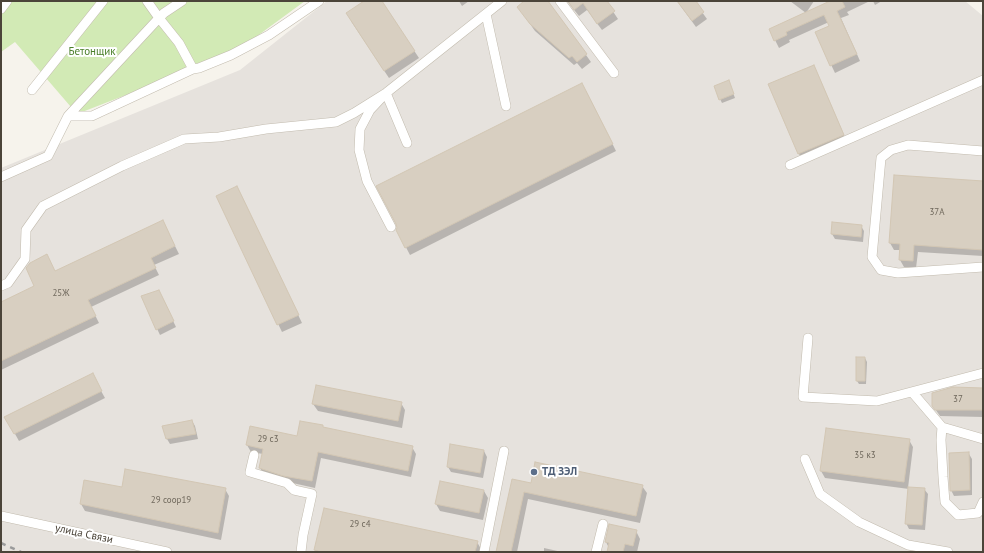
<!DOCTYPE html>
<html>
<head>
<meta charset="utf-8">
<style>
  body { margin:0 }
  #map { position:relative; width:984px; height:553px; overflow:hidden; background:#f6f3ec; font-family:"PT Sans",sans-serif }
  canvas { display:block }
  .frame { position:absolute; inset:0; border:2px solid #4b4439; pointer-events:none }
</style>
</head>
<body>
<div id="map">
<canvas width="984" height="553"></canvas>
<div class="frame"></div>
</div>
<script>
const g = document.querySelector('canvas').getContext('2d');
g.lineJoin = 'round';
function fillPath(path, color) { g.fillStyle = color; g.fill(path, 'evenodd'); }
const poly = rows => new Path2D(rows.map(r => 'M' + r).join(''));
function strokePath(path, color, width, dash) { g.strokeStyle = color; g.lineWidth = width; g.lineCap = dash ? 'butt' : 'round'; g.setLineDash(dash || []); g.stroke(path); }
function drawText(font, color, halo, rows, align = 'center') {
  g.font = font + ' "PT Sans",sans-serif'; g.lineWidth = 4; g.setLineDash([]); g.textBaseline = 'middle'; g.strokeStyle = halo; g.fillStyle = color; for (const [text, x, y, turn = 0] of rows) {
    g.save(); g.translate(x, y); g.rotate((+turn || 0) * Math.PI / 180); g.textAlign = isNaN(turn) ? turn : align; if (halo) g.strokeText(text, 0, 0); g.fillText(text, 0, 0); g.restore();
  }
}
const industrial = poly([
  [327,1,965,1,983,16,983,552,1,552,1,168,240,70]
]);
const green = poly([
  [1,1,305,1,234,53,77,114,15,42,1,52]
]);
const shadow = poly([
  [366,1,381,1,419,58,389,78,351,21],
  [459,1,469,1,462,6],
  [526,1,550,1,548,2,586,55,591,62,582,69,577,63,574,65,535,31,523,14],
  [567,1,606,1,618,19,602,30,587,10,579,16],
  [677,1,694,1,707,19,696,27],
  [790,1,814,1,806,13],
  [832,1,870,1,847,12,849,15,841,18,860,61,835,73,816,33,831,26,829,22,789,40,790,42,779,48,770,30],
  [873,1,882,1,875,5],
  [813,66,817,73,847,142,803,161,799,154,769,85],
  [730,85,735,98,722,103,720,99],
  [586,91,616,151,410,255,397,230],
  [983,182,983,256,918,252,916,268,904,267,900,260,901,250,894,250,890,243],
  [237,187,302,323,282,332,217,197],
  [861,226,864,231,863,242,835,239,832,234],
  [166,228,179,254,154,265,159,275,91,307,99,323,1,370,1,303,36,287,55,272],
  [161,296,176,327,160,335,142,297],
  [865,358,867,362,866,384,859,384,857,381],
  [96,382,105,398,19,441,6,418],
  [983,389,983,417,940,416,933,406],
  [401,403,405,410,402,428,318,411,313,404],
  [192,421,195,426,198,439,170,444,167,439],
  [323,428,412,447,416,454,411,477,321,458,315,488,288,482,264,475,260,468,263,454,251,452,247,445,298,437],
  [909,440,913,447,908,488,924,489,928,494,925,530,909,529,906,523,909,489,825,478,821,471],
  [484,451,487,457,483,478,451,472,448,467],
  [969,454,972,459,972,495,954,496,951,490],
  [513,480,532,484,642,486,647,493,640,523,528,499,517,552,497,552],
  [122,488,225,489,229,496,221,540,85,511,81,504],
  [484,491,488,498,483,520,440,511,436,504],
  [636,531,640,539,637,552,629,551,629,552,608,552,609,548,606,542],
  [477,542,481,549,480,552,316,552,315,550],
  [544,548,562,552,544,552]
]);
const building = poly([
  [364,1,382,1,415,51,384,71,346,13,364,1],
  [524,1,548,1,587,54,577,62,572,56,569,58,530,24,517,7,524,1],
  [568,1,607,1,615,11,597,24,583,3,574,10,568,1],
  [677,1,696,1,704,12,692,21,677,1],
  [830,1,842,1,845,7,837,11,857,54,830,66,815,32,829,26,824,15,786,32,787,35,774,41,769,29,830,1],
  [814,65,844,135,798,154,768,84,814,65],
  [729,80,734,94,719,100,714,86,729,80],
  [582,83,613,144,405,248,396,230,397,228,396,224,376,186,582,83],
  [894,175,983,181,983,250,914,245,913,261,899,260,900,244,889,243,894,175],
  [237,186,299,315,277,325,216,196,237,186],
  [163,220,175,246,151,258,156,268,88,300,96,316,1,361,1,302,34,286,26,268,30,263,47,254,55,271,163,220],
  [832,222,862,225,861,237,831,234,832,222],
  [159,290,174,321,156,330,141,296,159,290],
  [856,357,865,357,865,381,856,381,856,357],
  [93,373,102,391,14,434,4,417,93,373],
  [316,385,402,402,398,421,312,404,316,385],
  [953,387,983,388,983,410,935,410,932,406,932,393,953,387],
  [192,420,196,434,166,439,162,426,192,420],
  [300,421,323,425,323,427,413,446,408,471,318,452,312,481,283,476,259,468,263,449,246,445,250,426,297,436,300,421],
  [826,428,910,439,904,482,820,471,826,428],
  [450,444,484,450,480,473,447,467,450,444],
  [969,452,970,490,950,491,949,453,969,452],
  [535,462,643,485,636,516,524,492,511,552,496,552,512,479,531,483,535,462],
  [125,469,226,488,218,533,80,504,84,480,122,487,125,469],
  [440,481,484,490,479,513,435,504,440,481],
  [908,487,925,488,922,525,905,524,908,487],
  [324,508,478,541,475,552,322,552,314,550,324,508],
  [609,524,637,530,633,546,625,544,623,552,607,552,609,543,605,542,609,524]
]);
const minor = poly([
  [147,1,159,18,164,13,182,1],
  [560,1,614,73],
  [1,9,7,1],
  [486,14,506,106],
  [32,90,103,1],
  [68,116,159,18,179,43,193,69,199,68,231,55,269,35,319,1],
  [983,151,908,145,891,150,881,158,872,257,881,270,898,273,983,267],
  [790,165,983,80],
  [1,177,48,156,68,116,92,116,193,69],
  [391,227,367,181,359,150,360,129,370,110,386,93,407,143],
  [1,286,8,283,25,259,26,230,43,206,122,166,184,139,219,137,266,129,336,122,354,113,386,93,502,1],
  [808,338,803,397,877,401,983,373],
  [912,392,942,427,941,440,943,477,945,502,958,515,978,513,983,502],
  [942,427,983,439],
  [254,455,250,472,287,483,294,490,312,494,303,535,301,552],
  [805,459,820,494,859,522,908,545,948,552],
  [1,516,167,552],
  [484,552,504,451],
  [596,552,603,524]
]);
const rail = poly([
  [1,543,21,552]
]);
const markers = [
  [534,472,4,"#5c6f8a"]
];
const numberNames = [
  ["37А",937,212],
  ["25Ж",61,293],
  ["37",958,399],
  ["29 с3",268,439],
  ["35 к3",865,455],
  ["29 соор19",171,500],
  ["29 с4",360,524]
];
const parkNames = [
  ["Бетонщик",92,52]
];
const serviceNames = [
  ["ТД ЗЭЛ",542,472]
];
const streetNames = [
  ["улица Связи",84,534,12]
];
fillPath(industrial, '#e6e2dd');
fillPath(green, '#d2eab5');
fillPath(shadow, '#0003');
fillPath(building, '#d8cfc1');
strokePath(building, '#d3c7b4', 1);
strokePath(minor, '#c2bbae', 10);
strokePath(minor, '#fff', 9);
strokePath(rail, '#9a9a9a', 2.5, [5, 5]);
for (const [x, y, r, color] of markers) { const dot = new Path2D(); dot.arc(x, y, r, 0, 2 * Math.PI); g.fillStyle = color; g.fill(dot); strokePath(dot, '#fff', 1.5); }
drawText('9px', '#6e675b', null, numberNames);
drawText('11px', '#4a7f2a', '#fff', parkNames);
drawText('bold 11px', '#4e5e75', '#fff', serviceNames, 'left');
drawText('11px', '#4b4439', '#fff', streetNames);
</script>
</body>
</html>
